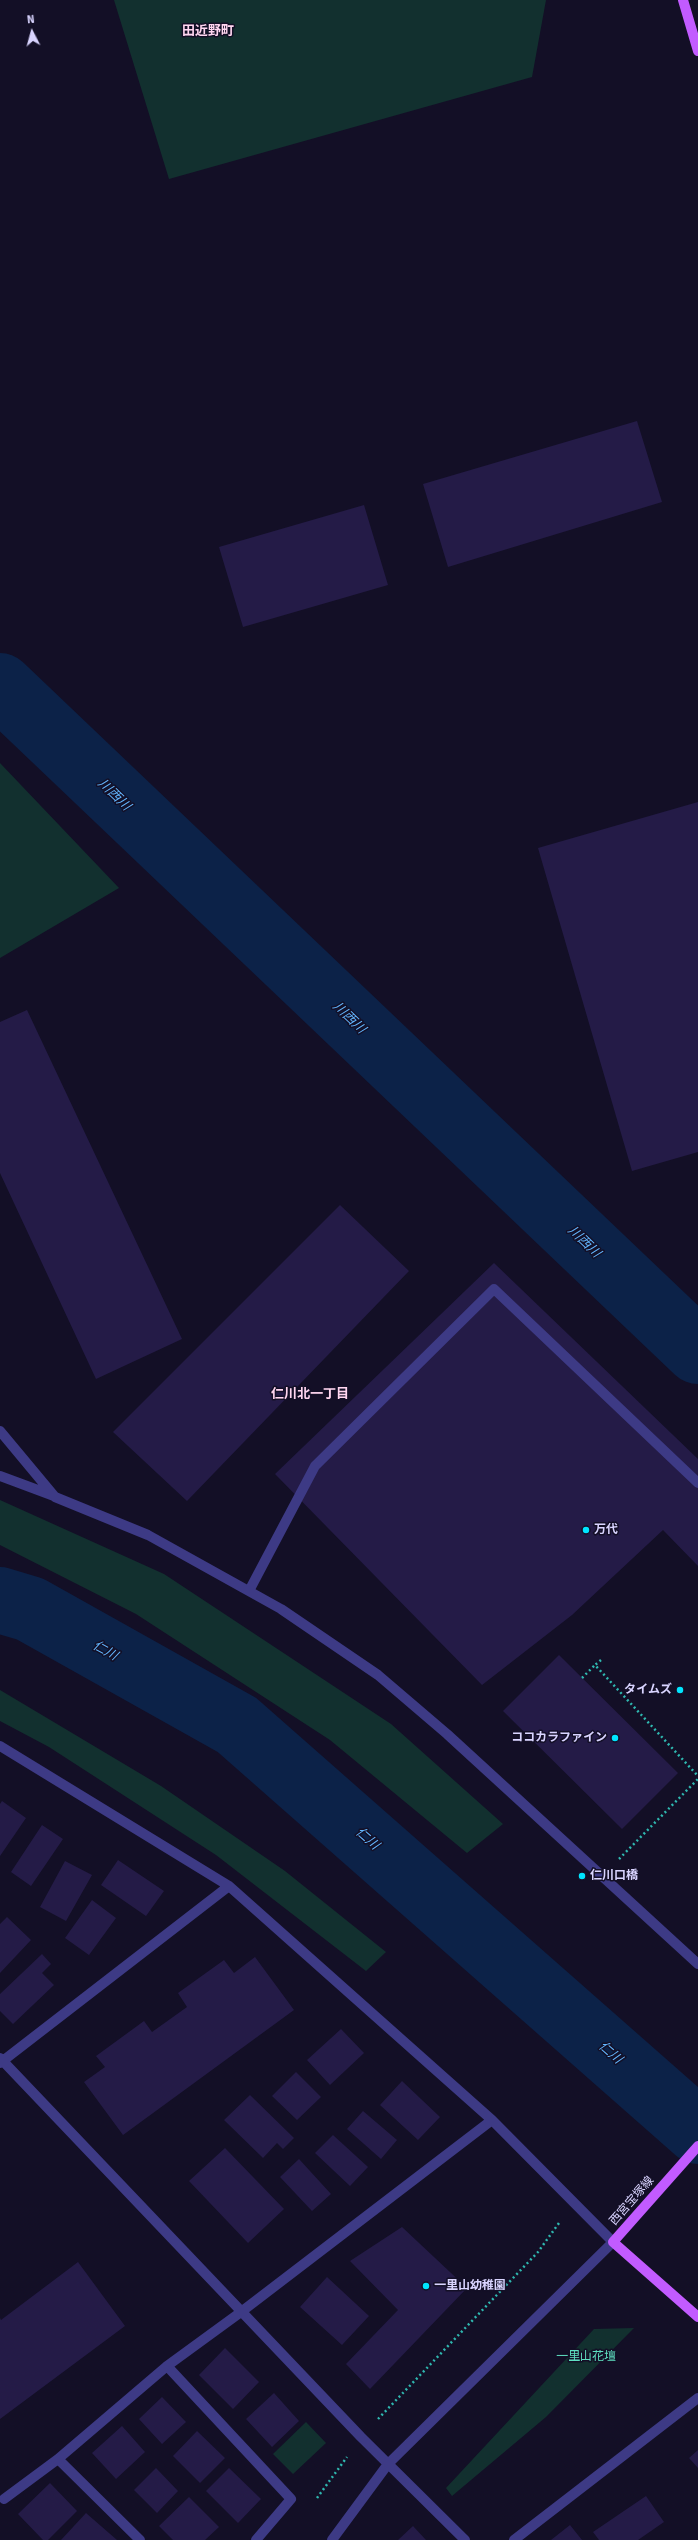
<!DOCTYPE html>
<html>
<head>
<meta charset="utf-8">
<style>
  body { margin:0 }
  #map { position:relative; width:698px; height:2540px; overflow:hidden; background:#130f26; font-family:Signika,sans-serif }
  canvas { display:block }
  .north { position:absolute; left:12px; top:12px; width:40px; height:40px; -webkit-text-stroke:3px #130f26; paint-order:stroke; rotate:354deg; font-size:11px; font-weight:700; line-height:16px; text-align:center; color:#d9d4ff }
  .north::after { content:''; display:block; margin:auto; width:14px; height:18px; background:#d9d4ff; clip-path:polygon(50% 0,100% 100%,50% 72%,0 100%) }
</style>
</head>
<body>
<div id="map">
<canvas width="698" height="2540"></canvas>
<div class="north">N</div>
</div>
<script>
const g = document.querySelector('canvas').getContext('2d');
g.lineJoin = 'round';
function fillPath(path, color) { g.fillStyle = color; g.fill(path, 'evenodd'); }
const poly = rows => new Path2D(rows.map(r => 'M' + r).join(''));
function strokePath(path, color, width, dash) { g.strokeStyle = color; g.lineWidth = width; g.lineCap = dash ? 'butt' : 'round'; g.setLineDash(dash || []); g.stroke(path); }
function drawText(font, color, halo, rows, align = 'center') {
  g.font = font + ' Signika,"Noto Sans JP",sans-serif'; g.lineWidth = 3; g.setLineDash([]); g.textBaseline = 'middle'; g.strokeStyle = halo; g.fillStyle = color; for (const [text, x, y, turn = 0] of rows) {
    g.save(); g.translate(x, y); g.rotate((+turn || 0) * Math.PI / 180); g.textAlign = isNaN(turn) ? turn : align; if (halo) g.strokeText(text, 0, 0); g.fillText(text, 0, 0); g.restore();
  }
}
const green = poly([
  [114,0,546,0,532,77,169,179],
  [0,763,119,888,0,958],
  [0,1500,164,1574,391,1724,503,1824,467,1853,330,1740,136,1614,0,1545],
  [0,1690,161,1786,285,1871,386,1952,366,1971,216,1855,49,1747,0,1721],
  [634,2328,546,2417,452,2496,446,2488,594,2329],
  [306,2422,326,2443,293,2474,273,2454]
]);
const river = poly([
  [0,686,698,1351],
  [0,1600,30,1609,237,1725,698,2131]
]);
const building = poly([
  [637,421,662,502,448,567,423,484],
  [364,505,388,585,243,627,219,547],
  [698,802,698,1152,632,1171,538,848],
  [27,1010,182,1339,96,1379,0,1173,0,1022],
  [340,1205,409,1271,187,1501,113,1432],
  [494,1263,698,1459,698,1566,663,1530,572,1615,482,1685,275,1474],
  [559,1655,678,1773,622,1829,503,1711],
  [2,1801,26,1818,0,1856,0,1804],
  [42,1825,63,1839,31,1886,11,1872],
  [118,1860,164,1891,146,1916,101,1885],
  [65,1861,92,1875,66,1921,40,1907],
  [92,1900,116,1918,89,1955,65,1938],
  [7,1917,31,1940,0,1973,0,1924],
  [42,1954,51,1964,42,1973,54,1985,13,2024,0,2011,0,1994],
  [255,1957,294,2010,123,2135,84,2082,105,2067,96,2056,144,2021,152,2032,187,2007,178,1993,224,1960,234,1973],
  [341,2029,364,2053,330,2085,307,2060],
  [296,2072,321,2097,297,2120,272,2096],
  [402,2081,440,2117,418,2140,380,2105],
  [250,2095,294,2138,283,2149,277,2143,263,2158,224,2120],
  [363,2111,397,2140,381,2159,347,2129],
  [333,2135,368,2167,350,2186,315,2153],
  [225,2148,284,2209,248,2243,189,2181],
  [299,2159,331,2194,312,2211,280,2177],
  [402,2227,467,2288,370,2389,346,2364,398,2310,350,2261],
  [78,2262,125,2326,0,2419,0,2318,1,2320],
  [327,2277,369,2316,342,2345,300,2307],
  [225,2348,259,2382,233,2409,199,2375],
  [274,2393,299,2421,272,2447,246,2419],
  [162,2397,186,2422,162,2444,139,2419],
  [122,2426,145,2452,116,2479,92,2453],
  [197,2431,225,2458,200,2483,173,2456],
  [698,2450,698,2468,689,2458],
  [156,2468,178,2491,157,2513,134,2490],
  [229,2468,261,2499,238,2523,206,2491],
  [50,2483,77,2511,48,2540,43,2540,18,2514],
  [646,2496,664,2522,638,2540,599,2540,593,2532],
  [189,2497,219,2527,205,2540,173,2540,159,2526],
  [86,2513,117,2540,61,2540],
  [570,2525,582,2540,551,2540],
  [413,2526,426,2540,398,2540]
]);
const path = poly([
  [601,1660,595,1665,698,1776],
  [582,1678,595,1665],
  [619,1859,698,1779],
  [378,2419,538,2252,559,2223],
  [317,2498,347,2457]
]);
const minor = poly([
  [0,1431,55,1497,148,1535,281,1609,378,1675,447,1734,698,1964],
  [0,1476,54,1496],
  [249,1591,315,1466,494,1289,698,1483],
  [0,1746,229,1886,492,2120,613,2242,388,2464,332,2540],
  [0,2058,361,2437,465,2540],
  [0,2063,229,1886],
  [167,2366,291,2499,256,2540],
  [58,2459,140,2540],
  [4,2499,58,2459,167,2366,241,2312,492,2120],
  [514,2540,698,2398]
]);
const major = poly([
  [683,0,698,51],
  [698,2146,613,2242,698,2317]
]);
const markers = [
  [586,1530,4,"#00e5ff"],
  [680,1690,4,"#00e5ff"],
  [615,1738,4,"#00e5ff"],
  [582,1876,4,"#00e5ff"],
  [426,2286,4,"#00e5ff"]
];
const poiNames = [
  ["万代",594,1530],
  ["タイムズ",672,1690,"right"],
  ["ココカラファイン",607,1738,"right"],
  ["仁川口橋",590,1876],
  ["一里山幼稚園",434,2286]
];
const streetNames = [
  ["西宮宝塚線",632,2201,-49]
];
const parkNames = [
  ["一里山花壇",586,2357]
];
const neighbourhoodNames = [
  ["田近野町",208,32],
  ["仁川北一丁目",310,1395]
];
const waterNames = [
  ["川西川",114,795,44],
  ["川西川",349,1018,44],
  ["川西川",584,1242,44],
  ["仁川",105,1651,29],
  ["仁川",367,1839,41],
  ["仁川",610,2053,41]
];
fillPath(green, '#12302f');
strokePath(river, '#0c2248', 66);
fillPath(building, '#241b47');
strokePath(path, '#2fb8b0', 2.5, [2, 3]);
strokePath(minor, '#3d3a85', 10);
strokePath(major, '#c25bff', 10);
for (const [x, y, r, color] of markers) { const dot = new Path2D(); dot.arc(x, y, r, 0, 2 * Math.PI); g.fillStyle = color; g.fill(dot); strokePath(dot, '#130f26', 1.5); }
drawText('bold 12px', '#d9d4ff', '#130f26', poiNames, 'left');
drawText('12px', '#d9d4ff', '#130f26', streetNames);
drawText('12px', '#5fe0c0', '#130f26', parkNames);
drawText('bold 13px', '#ffd6f0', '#130f26', neighbourhoodNames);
drawText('italic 13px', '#62b6ff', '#130f26', waterNames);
</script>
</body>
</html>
